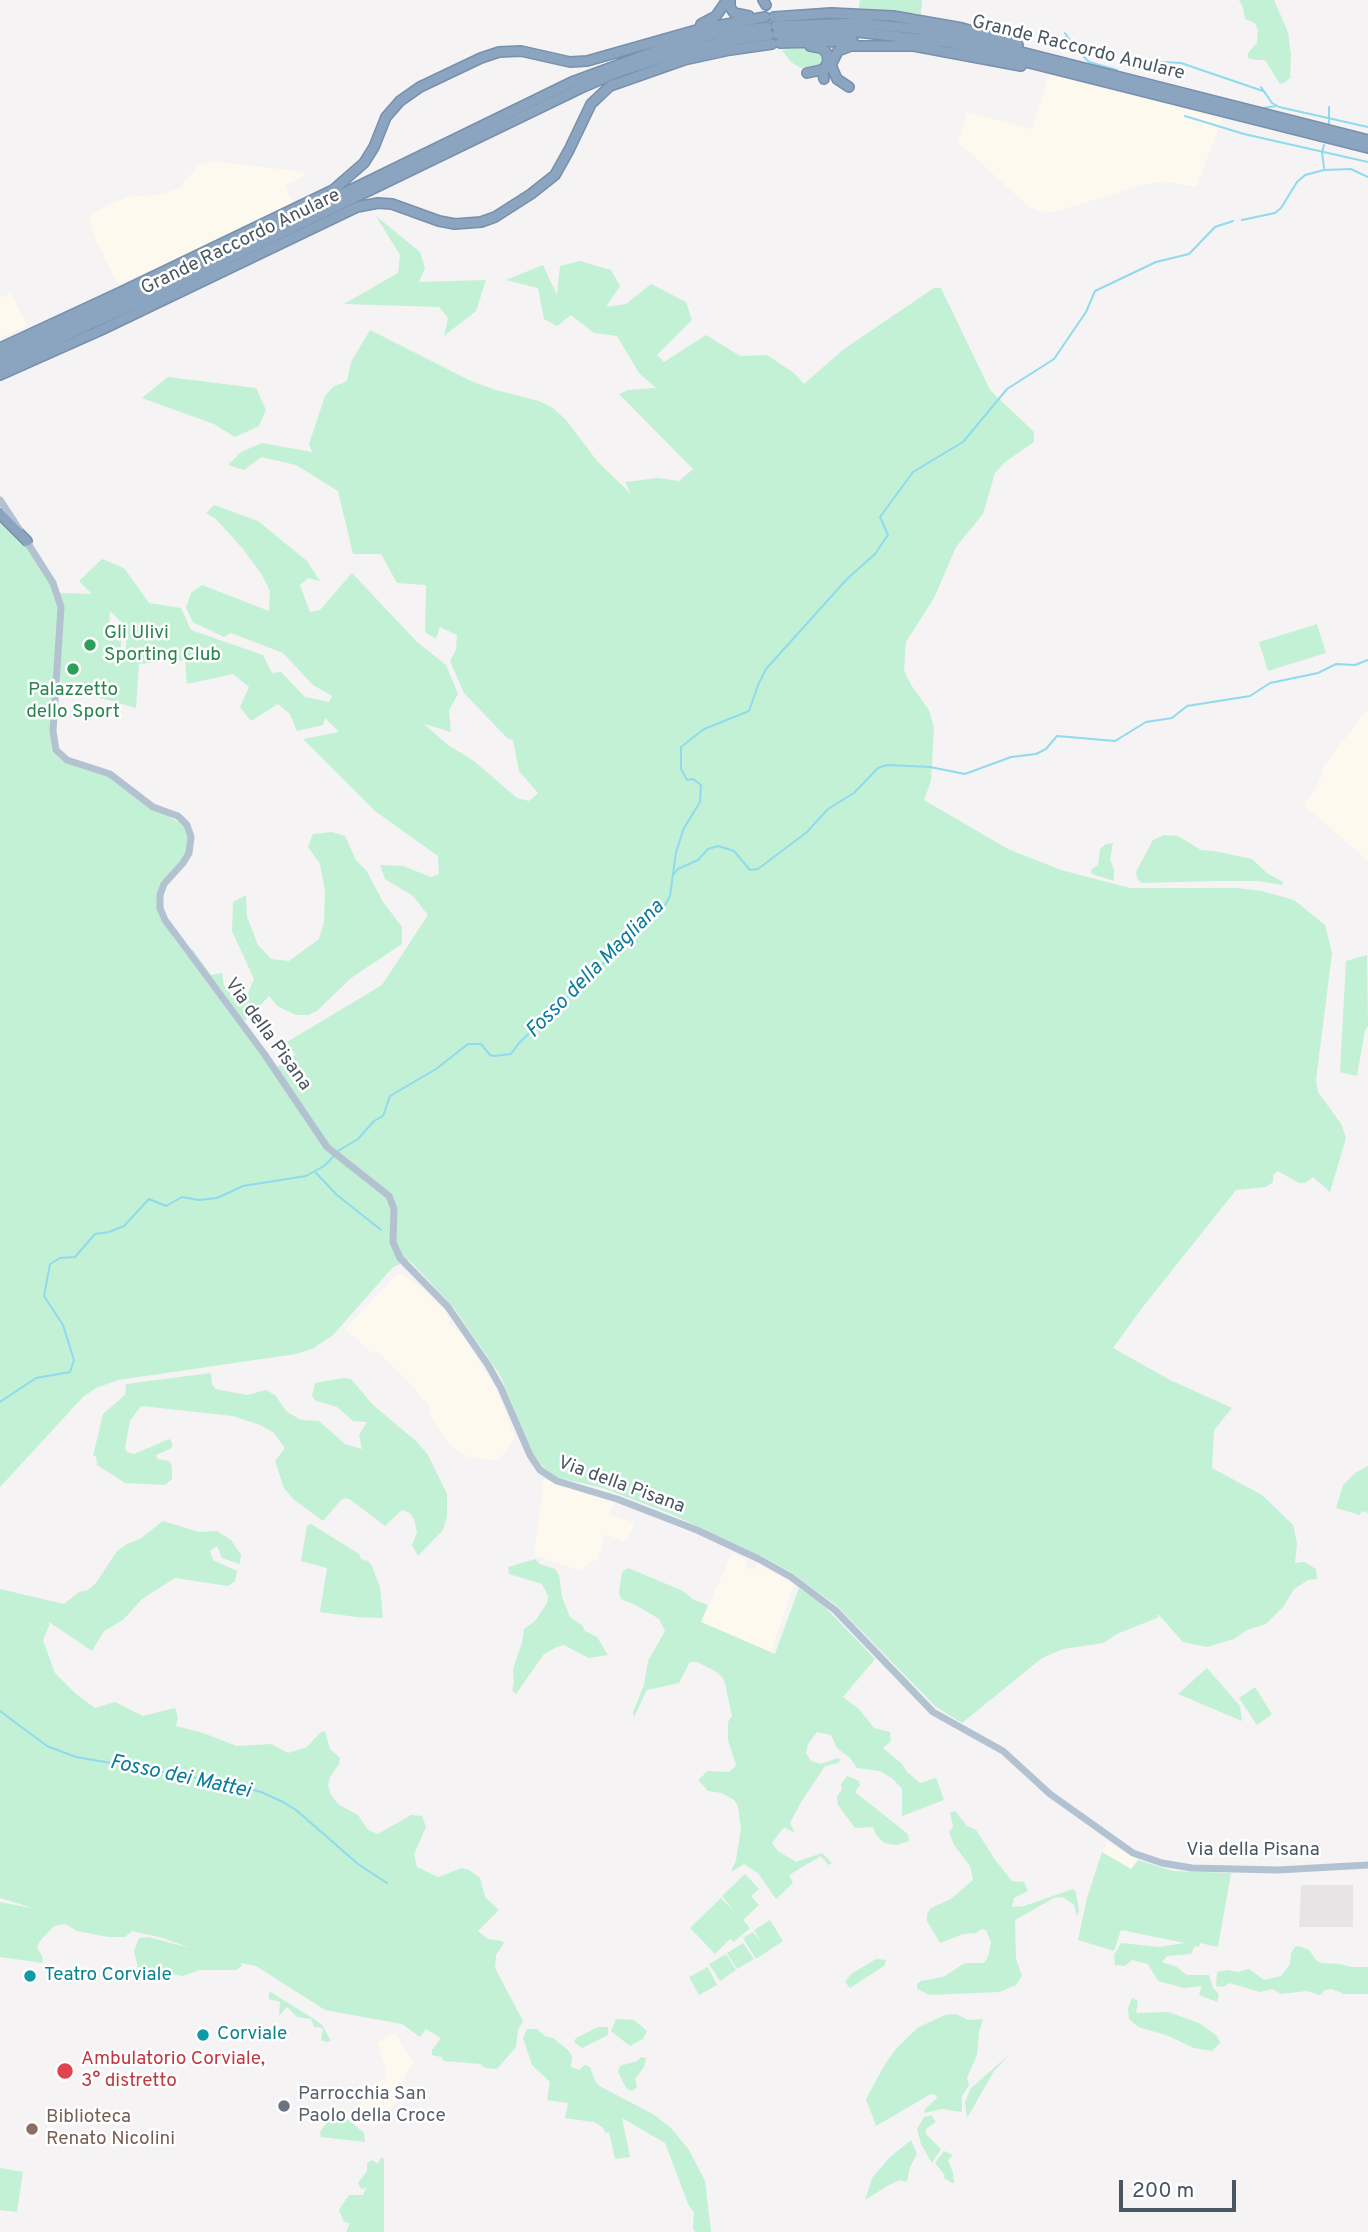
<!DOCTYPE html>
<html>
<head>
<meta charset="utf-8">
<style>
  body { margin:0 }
  #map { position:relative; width:1368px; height:2232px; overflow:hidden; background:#f5f3f3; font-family:Overpass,sans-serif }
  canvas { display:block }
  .scale { position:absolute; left:1119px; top:2180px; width:117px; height:32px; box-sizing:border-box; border:4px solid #4a5661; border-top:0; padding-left:9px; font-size:21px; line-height:24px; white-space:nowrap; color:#4a5661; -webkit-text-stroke:5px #fff; paint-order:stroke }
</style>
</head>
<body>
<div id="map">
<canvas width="1368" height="2232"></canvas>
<div class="scale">200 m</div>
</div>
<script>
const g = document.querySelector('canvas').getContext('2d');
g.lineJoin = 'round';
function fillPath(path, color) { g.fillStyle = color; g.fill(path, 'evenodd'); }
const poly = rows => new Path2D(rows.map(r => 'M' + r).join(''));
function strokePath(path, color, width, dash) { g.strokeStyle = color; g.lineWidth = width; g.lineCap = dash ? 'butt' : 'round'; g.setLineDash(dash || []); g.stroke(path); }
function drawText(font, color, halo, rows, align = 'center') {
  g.font = font + ' Overpass,sans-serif'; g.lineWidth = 5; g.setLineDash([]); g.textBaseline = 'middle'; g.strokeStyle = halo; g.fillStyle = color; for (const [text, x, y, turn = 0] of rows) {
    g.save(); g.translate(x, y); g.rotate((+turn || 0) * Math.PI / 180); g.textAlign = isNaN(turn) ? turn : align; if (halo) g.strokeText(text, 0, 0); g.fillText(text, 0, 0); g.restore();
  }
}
const commercial = poly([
  [1051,67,1224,113,1197,187,1167,182,1147,184,1058,211,1046,213,1029,207,958,142,967,112,1032,129],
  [213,161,304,172,304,176,285,185,294,205,118,285,94,236,90,222,91,214,112,203,134,195,146,197,172,191,181,187,196,167],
  [11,293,27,326,0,338,0,298],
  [1368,709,1368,861,1304,805,1321,778,1324,765],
  [401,1273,419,1286,445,1311,450,1321,449,1324,463,1335,495,1387,515,1436,499,1461,468,1457,451,1446,428,1413,431,1408,406,1379,376,1351,373,1354,345,1329,393,1278],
  [544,1479,614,1503,609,1514,634,1523,626,1542,605,1534,597,1561,590,1561,581,1571,534,1555],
  [732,1553,747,1560,746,1567,749,1568,753,1570,758,1564,794,1584,771,1652,701,1622],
  [1107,1842,1138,1860,1131,1869,1102,1852],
  [395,2033,414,2062,406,2074,395,2104,378,2125,372,2126,360,2113,361,2097,363,2092,386,2077,386,2067,377,2043]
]);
const education = poly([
  [1301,1885,1353,1885,1353,1927,1299,1927]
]);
const green = poly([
  [860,0,922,0,921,14,859,8],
  [1239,0,1274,0,1288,32,1291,56,1290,78,1284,83,1280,84,1265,60,1256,60,1248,58,1248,53,1257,43,1258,30,1255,23,1245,19,1243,8],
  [809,47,824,52,824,66,806,70,799,67,791,62,782,50],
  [376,216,420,252,425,268,419,282,486,280,476,311,444,336,448,318,439,307,344,304,398,273,400,255],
  [580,261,611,270,620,286,606,307,626,304,651,284,686,302,692,320,657,355,664,362,706,335,740,356,767,355,794,373,804,384,844,349,934,288,941,288,990,390,1034,432,1034,442,1005,462,995,473,983,514,956,547,934,598,906,642,904,670,911,685,929,710,934,728,931,781,924,800,1008,849,1061,870,1130,888,1236,888,1262,891,1294,900,1325,925,1332,953,1316,1080,1318,1092,1341,1124,1346,1138,1330,1192,1313,1177,1305,1183,1299,1183,1278,1171,1273,1175,1273,1182,1266,1187,1236,1190,1142,1308,1113,1348,1170,1380,1232,1408,1214,1430,1212,1468,1262,1495,1293,1525,1297,1543,1295,1563,1304,1562,1316,1569,1317,1579,1308,1580,1294,1589,1283,1607,1266,1624,1247,1630,1234,1639,1207,1647,1183,1642,1159,1615,1157,1615,1159,1617,1117,1634,1103,1643,1063,1649,1042,1658,962,1723,936,1707,837,1606,792,1573,762,1556,671,1514,603,1488,559,1478,544,1468,533,1453,500,1375,454,1308,409,1260,393,1267,333,1335,312,1349,296,1354,118,1380,96,1388,83,1397,0,1487,0,517,23,540,53,588,60,608,60,593,92,594,79,581,102,559,124,568,149,603,181,608,191,630,263,655,272,673,281,672,305,697,329,702,332,696,313,685,283,653,231,633,224,637,193,622,186,608,191,593,202,585,269,611,270,591,262,575,243,549,216,519,206,513,214,505,258,521,307,561,320,581,308,578,300,585,310,612,320,610,352,573,417,642,446,665,458,694,449,710,451,732,424,724,448,745,474,761,517,798,529,801,538,793,519,771,513,740,508,739,464,693,450,661,456,650,457,635,440,627,436,639,425,632,426,585,397,583,381,554,353,554,338,491,296,465,261,457,244,470,228,465,241,452,262,443,312,452,309,444,325,396,333,387,347,381,351,362,370,330,471,381,496,390,539,401,553,408,566,420,597,461,631,494,625,482,658,478,679,481,693,469,619,394,628,390,656,388,639,373,617,336,594,333,571,315,557,326,544,319,538,288,506,280,543,265,557,295,560,266],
  [110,611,127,628,125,662,120,661,122,628,109,627],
  [185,660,187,684,233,674,249,687,240,707,251,721,278,704,290,714,297,731,323,725,325,718,339,732,303,739,375,811,438,856,439,874,431,877,403,866,380,865,385,879,413,896,428,915,382,985,287,1042,295,1055,272,1070,173,937,158,911,161,886,182,861,188,848,189,836,184,826,110,776,67,763,58,757,52,749,50,729,57,679,76,691,136,708,139,664],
  [168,377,256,388,266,410,259,426,235,437,214,424,142,398],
  [1317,624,1326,653,1268,671,1259,642],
  [332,832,345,836,356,860,366,870,383,902,402,927,402,944,351,978,317,1011,308,1015,296,1015,277,1006,269,996,246,1020,242,1020,188,949,193,950,211,975,222,973,224,985,236,1001,244,1003,254,979,232,931,233,902,246,895,247,917,258,945,271,959,289,961,319,939,324,922,325,891,320,864,308,847,313,834],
  [1164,835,1178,836,1201,850,1214,851,1252,859,1268,874,1283,882,1282,885,1258,881,1217,881,1141,883,1137,878,1136,872,1153,840],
  [1113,843,1110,859,1114,870,1114,881,1092,874,1091,870,1098,865,1100,849,1106,844],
  [1367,955,1368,1026,1365,1030,1357,1076,1340,1072,1346,961],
  [211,1373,212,1385,216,1389,247,1395,266,1390,275,1395,287,1412,301,1420,319,1421,345,1444,362,1449,359,1435,367,1422,353,1421,337,1407,316,1401,312,1396,315,1383,343,1378,351,1379,372,1404,417,1442,428,1455,447,1494,447,1516,443,1530,418,1556,412,1545,417,1532,414,1519,410,1513,402,1510,385,1526,351,1500,346,1498,341,1500,323,1521,293,1499,284,1488,275,1461,285,1448,273,1432,260,1425,233,1416,141,1406,130,1421,125,1448,127,1452,134,1454,169,1439,172,1442,172,1448,156,1455,157,1459,169,1461,172,1466,172,1479,165,1485,125,1483,97,1465,96,1456,93,1456,103,1414,125,1395,126,1384],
  [1368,1466,1368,1513,1362,1511,1360,1515,1336,1508,1343,1485,1355,1473],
  [163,1521,199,1532,217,1531,231,1540,241,1555,240,1564,222,1558,217,1546,210,1551,213,1560,237,1571,235,1581,228,1586,175,1578,142,1599,123,1620,104,1631,92,1651,49,1622,49,1626,43,1640,55,1673,76,1694,95,1708,115,1702,143,1716,175,1708,178,1718,176,1726,203,1733,237,1746,271,1744,288,1753,307,1747,320,1733,325,1731,330,1749,340,1758,339,1764,330,1777,328,1786,331,1795,339,1805,358,1815,368,1830,378,1834,411,1815,422,1816,426,1827,414,1854,417,1867,438,1877,462,1868,469,1870,480,1878,485,1897,499,1910,478,1931,488,1939,502,1941,504,1943,496,1955,495,1968,523,2021,518,2030,516,2047,497,2069,485,2068,480,2064,444,2061,441,2057,432,2055,432,2050,441,2038,426,2029,420,2037,402,2024,325,2010,256,1966,241,1963,242,1966,236,1970,200,1970,183,1976,138,1968,134,1951,139,1938,148,1937,190,1948,163,1938,132,1931,125,1937,108,1937,77,1931,65,1924,54,1926,40,1941,37,1947,43,1958,42,1963,0,1957,0,1902,36,1909,0,1898,0,1589,64,1604,79,1592,88,1590,96,1583,117,1551,127,1544,140,1539],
  [311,1524,359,1554,361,1559,368,1561,372,1566,380,1587,383,1618,356,1617,320,1612,327,1568,301,1561,307,1526],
  [535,1559,540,1564,555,1569,559,1575,562,1597,570,1617,582,1625,585,1631,597,1637,608,1655,589,1658,564,1645,557,1647,544,1654,516,1694,512,1690,514,1683,513,1669,522,1643,524,1629,535,1621,547,1603,548,1596,542,1584,509,1574,508,1567],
  [628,1568,683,1591,694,1600,708,1605,701,1622,775,1654,799,1588,822,1604,875,1659,843,1697,859,1709,874,1728,890,1732,891,1741,883,1748,902,1764,907,1772,920,1783,936,1778,944,1800,902,1816,902,1789,893,1779,880,1771,857,1768,850,1758,837,1748,831,1735,817,1732,808,1744,806,1753,811,1761,821,1764,838,1758,841,1760,838,1763,825,1766,801,1802,790,1823,795,1833,784,1827,772,1843,778,1851,796,1862,822,1853,832,1863,828,1865,821,1856,789,1875,793,1883,776,1899,758,1873,744,1864,731,1872,736,1860,741,1829,738,1806,734,1800,722,1793,708,1791,698,1780,708,1771,729,1772,736,1765,728,1740,728,1722,732,1716,725,1683,722,1677,715,1671,697,1662,690,1662,679,1683,647,1690,634,1717,633,1712,644,1685,648,1661,665,1631,659,1619,634,1604,621,1599,619,1592,622,1572],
  [1207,1668,1240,1706,1242,1721,1178,1694],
  [1255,1687,1272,1714,1257,1725,1239,1698],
  [847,1776,859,1781,860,1785,855,1792,908,1834,909,1841,896,1845,884,1843,876,1835,873,1827,855,1828,838,1805,837,1797,842,1789,841,1784],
  [955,1811,967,1826,976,1830,996,1861,1012,1881,1024,1882,1028,1891,1014,1898,1012,1907,1024,1906,1073,1889,1076,1892,1079,1911,1077,1916,1074,1905,1063,1897,1054,1898,1015,1920,1016,1959,1022,1976,1016,1985,1000,1992,930,1995,917,1989,917,1984,921,1981,943,1977,965,1963,984,1963,988,1957,991,1942,986,1930,981,1929,976,1933,963,1934,940,1943,927,1921,927,1914,931,1908,951,1899,973,1880,970,1866,954,1845,949,1832,953,1827,950,1812],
  [1102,1852,1131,1869,1138,1860,1173,1871,1231,1873,1218,1947,1200,1943,1199,1947,1195,1946,1191,1954,1167,1956,1162,1962,1177,1967,1187,1975,1209,1975,1213,1988,1219,1994,1217,2002,1199,1995,1202,1986,1184,1988,1158,1981,1148,1964,1132,1960,1125,1966,1115,1965,1114,1955,1121,1943,1159,1947,1185,1943,1121,1930,1114,1951,1078,1940,1087,1898],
  [745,1874,759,1889,751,1896,759,1905,743,1920,750,1928,734,1942,730,1939,715,1954,690,1928,721,1898,735,1912,722,1896],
  [770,1920,783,1941,756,1959,743,1938,753,1932,761,1942,754,1930],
  [743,1943,754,1959,737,1969,727,1953],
  [1299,1946,1309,1950,1317,1961,1322,1963,1340,1964,1350,1967,1368,1967,1368,1994,1344,1994,1332,1989,1325,1990,1320,1995,1307,1991,1281,1994,1272,1989,1260,1992,1229,1983,1223,1987,1216,1986,1217,1972,1228,1970,1238,1972,1249,1969,1264,1980,1281,1976,1290,1964,1291,1953,1295,1947],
  [726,1954,736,1970,720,1981,709,1964],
  [876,1959,886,1960,884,1966,850,1988,845,1982,851,1974],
  [708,1967,717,1985,699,1995,689,1977],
  [269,1991,314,2019,322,2025,331,2041,326,2042,321,2040,323,2028,314,2027,311,2019,297,2017,287,2007,279,2016,280,2002,269,1999],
  [1132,1998,1138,2001,1136,2013,1168,2012,1199,2023,1217,2036,1220,2043,1212,2051,1194,2048,1166,2035,1138,2027,1129,2019,1128,2008],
  [956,2014,968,2020,983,2019,979,2032,977,2055,967,2078,969,2085,962,2096,962,2110,961,2112,942,2109,924,2113,925,2109,937,2098,936,2095,931,2094,876,2126,866,2099,885,2064,896,2049,917,2028,945,2015],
  [616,2019,634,2020,647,2031,643,2039,630,2046,611,2031],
  [598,2027,608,2027,608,2035,582,2048,574,2042,576,2038],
  [527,2029,537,2029,545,2036,553,2038,568,2050,572,2056,571,2067,579,2070,585,2065,590,2067,595,2081,601,2087,653,2114,671,2128,689,2150,705,2181,711,2232,696,2232,693,2229,694,2212,689,2206,665,2143,622,2118,630,2157,615,2159,609,2132,606,2133,602,2127,594,2122,565,2118,568,2103,547,2100,550,2082,532,2065,523,2038],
  [1010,2054,994,2071,967,2118,965,2102,971,2088],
  [641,2057,646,2058,644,2067,635,2079,637,2087,632,2091,626,2088,618,2072,620,2066,637,2061],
  [333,2114,341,2114,364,2133,365,2142,321,2137,320,2132],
  [931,2115,936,2122,926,2129,926,2134,941,2149,932,2163,921,2144,917,2129,924,2117],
  [911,2140,917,2154,910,2167,907,2182,900,2180,889,2185,865,2200,872,2178,890,2157],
  [944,2151,953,2155,948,2160,953,2173,954,2183,952,2183,944,2178,944,2174,935,2163],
  [381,2157,384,2159,384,2232,346,2232,350,2223,344,2222,339,2210,349,2195,363,2195,366,2188,361,2189,358,2183,367,2171,367,2163,372,2160,378,2164],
  [0,2168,23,2172,17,2212,0,2210]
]);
const stream = poly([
  [1065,33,1076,49,1089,62,1117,70],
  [1123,58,1135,69],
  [1133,66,1160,62,1181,63,1263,91],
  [1261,87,1272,103,1279,107,1368,127],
  [1329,107,1329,124],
  [1263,108,1276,106],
  [1185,116,1244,134,1368,162],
  [1324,168,1322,152,1324,145],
  [1242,220,1275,213,1281,208,1297,182,1305,175,1324,170,1351,169,1368,177],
  [674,874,678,869,698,860,708,849,718,846,734,851,750,870,758,869,807,832,828,809,854,793,878,768,887,765,930,767,965,774,1011,757,1036,754,1046,749,1057,736,1115,741,1146,722,1172,718,1187,706,1250,696,1270,683,1318,673,1336,664,1355,665,1368,660],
  [338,1151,358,1139,374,1121,383,1116,390,1096,436,1069,468,1044,481,1044,490,1055,494,1056,511,1054,519,1043,594,972,662,911,670,896,676,852,684,828,700,802,701,785,693,779,687,780,681,769,681,747,704,729,749,711,758,685,766,669,847,579,875,554,888,535,880,517,913,472,963,442,1007,389,1054,359,1086,312,1095,291,1156,262,1189,254,1215,227,1233,221],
  [316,1173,337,1195,381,1230],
  [0,1402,36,1378,70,1372,74,1360,63,1325,44,1296,50,1264,60,1258,75,1257,95,1234,109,1232,124,1226,149,1199,166,1206,182,1197,199,1200,217,1198,243,1186,306,1176,324,1166,335,1155],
  [0,1711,47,1746,76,1757,227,1783,261,1792,283,1802,296,1810,358,1864,387,1883]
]);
const major = poly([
  [0,500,19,529],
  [25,539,53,583,61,607,53,731,56,750,67,760,110,774,153,807,178,816,187,825,191,837,189,853,183,863,164,884,160,895,160,908,165,920,265,1055,327,1147,389,1196,394,1209,393,1242,400,1258,448,1307,488,1365,501,1388,530,1455,540,1470,557,1481,617,1499,697,1530,759,1559,791,1577,835,1610,933,1712,1003,1751,1050,1794,1133,1853,1162,1863,1192,1868,1278,1870,1368,1865]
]);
const highway = poly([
  [730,0,730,7,734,13,749,16],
  [763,0,766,5],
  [774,17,831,13,893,16,962,28,1018,45],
  [701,24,716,16,727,0],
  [776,26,858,23,917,29,958,36,1368,140],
  [777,34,857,32,946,42,1368,148],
  [780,43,853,41],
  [810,46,821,48,827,53,828,61,823,73,824,79],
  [807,73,821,70,826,67],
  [849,87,837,79,831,65,838,51,851,46,914,46,1021,66],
  [0,348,121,292,333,190,364,163,374,147,386,117,400,101,420,87,481,58,499,52,521,51,570,62,587,61,700,29,765,17],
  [0,357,137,294,572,82,664,48,712,35,767,27],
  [0,366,143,300,581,88,618,72,681,52,733,40,769,35],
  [0,375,101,330,357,207,378,203,392,204,439,221,455,224,481,222,495,217,531,194,555,175,569,150,591,104,610,86,684,60,730,50,772,44],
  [0,514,27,541]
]);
const markers = [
  [90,645,7,"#2e9e5b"],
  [73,669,7,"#2e9e5b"],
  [30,1976,7,"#0f9aa8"],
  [203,2035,7,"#0f9aa8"],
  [65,2071,9,"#e0444e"],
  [284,2106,7,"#6b7280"],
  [32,2129,7,"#8d6e63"]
];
const streetNames = [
  ["Grande Raccordo Anulare",1078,49,14],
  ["Grande Raccordo Anulare",241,243,-26],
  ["Via della Pisana",267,1035,54],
  ["Via della Pisana",621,1486,20],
  ["Via della Pisana",1253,1851]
];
const leisureNames = [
  ["Gli Ulivi",104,634],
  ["Sporting Club",104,656],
  ["Palazzetto",73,691,"center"],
  ["dello Sport",73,713,"center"]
];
const cultureNames = [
  ["Teatro Corviale",44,1976],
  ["Corviale",217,2035]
];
const healthNames = [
  ["Ambulatorio Corviale,",81,2060],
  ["3° distretto",81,2082]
];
const worshipNames = [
  ["Parrocchia San",298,2095],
  ["Paolo della Croce",298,2117]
];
const educationNames = [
  ["Biblioteca",46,2118],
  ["Renato Nicolini",46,2140]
];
const waterNames = [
  ["Fosso della Magliana",596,970,-45],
  ["Fosso dei Mattei",180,1778,12]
];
fillPath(commercial, '#fdf9ef');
fillPath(education, '#e6e4e5');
fillPath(green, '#c3f1d5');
strokePath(stream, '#90daee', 2);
strokePath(highway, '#7690ad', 12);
strokePath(major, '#b3c2d1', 7);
strokePath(highway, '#8ba5c1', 9);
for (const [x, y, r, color] of markers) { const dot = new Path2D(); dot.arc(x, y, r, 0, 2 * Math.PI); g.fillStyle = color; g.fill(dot); strokePath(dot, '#fff', 2.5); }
drawText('19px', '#4a5661', '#fff', streetNames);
drawText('19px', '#27864d', '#fff', leisureNames, 'left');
drawText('19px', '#0d838f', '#fff', cultureNames, 'left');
drawText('19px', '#be3a42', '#fff', healthNames, 'left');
drawText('19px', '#5b616d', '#fff', worshipNames, 'left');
drawText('19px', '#785e54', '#fff', educationNames, 'left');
drawText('italic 21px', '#0c7c9b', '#fff', waterNames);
</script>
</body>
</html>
